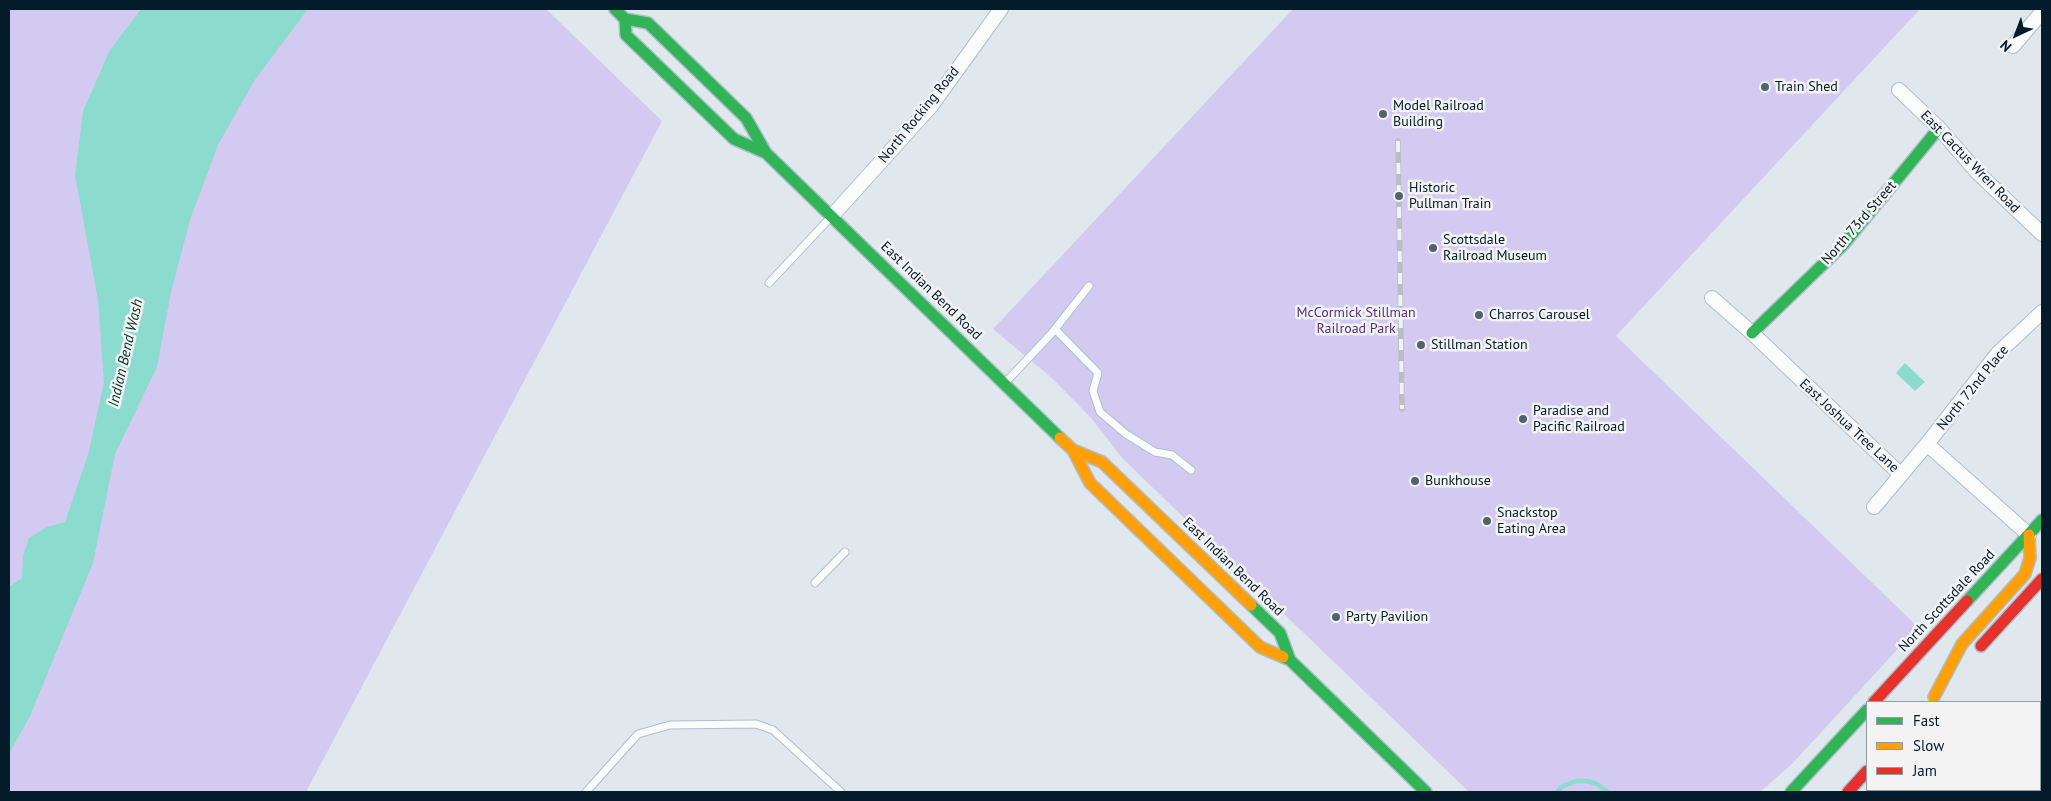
<!DOCTYPE html>
<html>
<head>
<meta charset="utf-8">
<style>
  body { margin:0 }
  #map { position:relative; width:2051px; height:801px; overflow:hidden; background:#e0e8ee; font-family:"PT Sans",sans-serif }
  canvas { display:block }
  .frame { position:absolute; inset:0; border:10px solid #031b2b; pointer-events:none }
  .legend { position:absolute; left:1866px; top:701px; width:175px; height:90px; box-sizing:border-box; background:#f3f3f3; border:1px solid #939da3; margin:0; padding:6px 9px; list-style:none; font-size:15px; color:#031b2b }
  .legend li { display:flex; align-items:center; gap:10px; height:25px }
  .legend b { width:25px; border:1px solid #939da3 }
  .north { position:absolute; left:1991px; top:10px; width:50px; height:50px; -webkit-text-stroke:4px #f3f3f3; paint-order:stroke; rotate:223deg; font-size:14px; font-weight:700; line-height:20px; text-align:center; color:#031b2b }
  .north::after { content:''; display:block; margin:auto; width:18px; height:22px; background:#031b2b; clip-path:polygon(50% 0,100% 100%,50% 72%,0 100%) }
</style>
</head>
<body>
<div id="map">
<canvas width="2051" height="801"></canvas>
<div class="frame"></div>
<ul class="legend">
<li><b style="height:6px;background:#30b455"></b>Fast</li>
<li><b style="height:6px;background:#ff9f0a"></b>Slow</li>
<li><b style="height:6px;background:#e5322d"></b>Jam</li>
</ul>
<div class="north">N</div>
</div>
<script>
const g = document.querySelector('canvas').getContext('2d');
g.lineJoin = 'round';
function fillPath(path, color) { g.fillStyle = color; g.fill(path, 'evenodd'); }
const poly = rows => new Path2D(rows.map(r => 'M' + r).join(''));
function strokePath(path, color, width, dash) { g.strokeStyle = color; g.lineWidth = width; g.lineCap = dash ? 'butt' : 'round'; g.setLineDash(dash || []); g.stroke(path); }
function drawText(font, color, halo, rows, align = 'center') {
  g.font = font + ' "PT Sans",sans-serif'; g.lineWidth = 5; g.setLineDash([]); g.textBaseline = 'middle'; g.strokeStyle = halo; g.fillStyle = color; for (const [text, x, y, turn = 0] of rows) {
    g.save(); g.translate(x, y); g.rotate((+turn || 0) * Math.PI / 180); g.textAlign = isNaN(turn) ? turn : align; if (halo) g.strokeText(text, 0, 0); g.fillText(text, 0, 0); g.restore();
  }
}
const green = poly([
  [9,9,546,9,662,121,306,792,9,792],
  [1293,9,1920,9,1616,336,1918,627,1792,764,1760,792,1469,792,1123,459,1091,418,1053,379,993,329]
]);
const water = poly([
  [141,9,308,9,254,81,218,145,190,220,171,292,157,367,115,454,93,563,30,716,9,754,9,587,22,578,23,556,29,538,47,527,65,522,88,455,104,383,98,300,75,175,83,111,110,50],
  [1905,363,1925,382,1915,391,1896,373]
]);
const stream = poly([
  [1557,792,1563,786,1576,781,1587,781,1597,784,1608,792]
]);
const lane = poly([
  [769,283,830,218],
  [1055,329,1098,373,1093,391,1100,412,1126,434,1155,452,1172,455,1191,470],
  [1006,382,1051,334,1089,286],
  [815,583,845,552],
  [586,792,638,734,670,725,756,724,773,730,841,792]
]);
const street = poly([
  [2013,46,2042,12],
  [1899,90,1939,128,1977,172,2042,234],
  [832,216,931,106,1001,9],
  [1712,298,1752,333,1901,475],
  [1927,444,2029,535],
  [1874,507,1927,444,1998,353,2042,312]
]);
const fast = poly([
  [615,9,625,19,648,23,746,118,766,153,1060,438],
  [625,19,626,35,734,139,766,153],
  [1752,333,1843,245,1939,128],
  [1967,601,2042,520],
  [1251,605,1280,633,1290,660],
  [1283,657,1290,660,1426,792],
  [1791,792,1867,710]
]);
const slow = poly([
  [1060,438,1073,450,1090,483,1260,647,1283,657],
  [1073,450,1102,462,1251,605],
  [1934,697,1962,644,2025,574,2030,558,2029,535]
]);
const jam = poly([
  [1981,646,2042,579],
  [1874,702,1967,601],
  [1848,792,1867,771]
]);
const rail = poly([
  [1398,141,1402,409]
]);
const markers = [
  [1765,87,5,"#50636f"],
  [1383,114,5,"#50636f"],
  [1399,196,5,"#50636f"],
  [1433,248,5,"#50636f"],
  [1479,315,5,"#50636f"],
  [1421,345,5,"#50636f"],
  [1523,419,5,"#50636f"],
  [1415,481,5,"#50636f"],
  [1487,521,5,"#50636f"],
  [1336,617,5,"#50636f"]
];
const poiNames = [
  ["Train Shed",1775,87],
  ["Model Railroad",1393,106],
  ["Building",1393,122],
  ["Historic",1409,188],
  ["Pullman Train",1409,204],
  ["Scottsdale",1443,240],
  ["Railroad Museum",1443,256],
  ["Charros Carousel",1489,315],
  ["Stillman Station",1431,345],
  ["Paradise and",1533,411],
  ["Pacific Railroad",1533,427],
  ["Bunkhouse",1425,481],
  ["Snackstop",1497,513],
  ["Eating Area",1497,529],
  ["Party Pavilion",1346,617]
];
const streetNames = [
  ["North Rocking Road",919,115,-51],
  ["East Cactus Wren Road",1970,162,46],
  ["North 73rd Street",1859,223,-49],
  ["East Indian Bend Road",931,291,44],
  ["North 72nd Place",1973,388,-51],
  ["East Joshua Tree Lane",1849,426,43],
  ["East Indian Bend Road",1233,567,44],
  ["North Scottsdale Road",1947,601,-47]
];
const parkNames = [
  ["McCormick Stillman",1356,313],
  ["Railroad Park",1356,329]
];
const waterNames = [
  ["Indian Bend Wash",126,353,-77]
];
fillPath(green, '#d3caf2');
fillPath(water, '#8bdbcf');
strokePath(stream, '#8bdbcf', 4.5);
strokePath(lane, '#acbfcb', 9);
strokePath(street, '#acbfcb', 16);
strokePath(fast, '#acbfcb', 14);
strokePath(slow, '#acbfcb', 14);
strokePath(jam, '#acbfcb', 14);
strokePath(lane, '#fafcfc', 7);
strokePath(street, '#fafcfc', 14);
strokePath(fast, '#30b455', 11);
strokePath(slow, '#ff9f0a', 11);
strokePath(jam, '#e5322d', 11);
strokePath(rail, '#babec0', 5.5);
strokePath(rail, '#f3f3f3', 4, [11]);
for (const [x, y, r, color] of markers) { const dot = new Path2D(); dot.arc(x, y, r, 0, 2 * Math.PI); g.fillStyle = color; g.fill(dot); strokePath(dot, '#f3f3f3', 2); }
drawText('14px', '#031b2b', '#f3f3f3', poiNames, 'left');
drawText('14px', '#031b2b', '#f3f3f3', streetNames);
drawText('14px', '#553085', '#f3f3f3', parkNames);
drawText('italic 15px', '#00342d', '#f3f3f3', waterNames);
</script>
</body>
</html>
